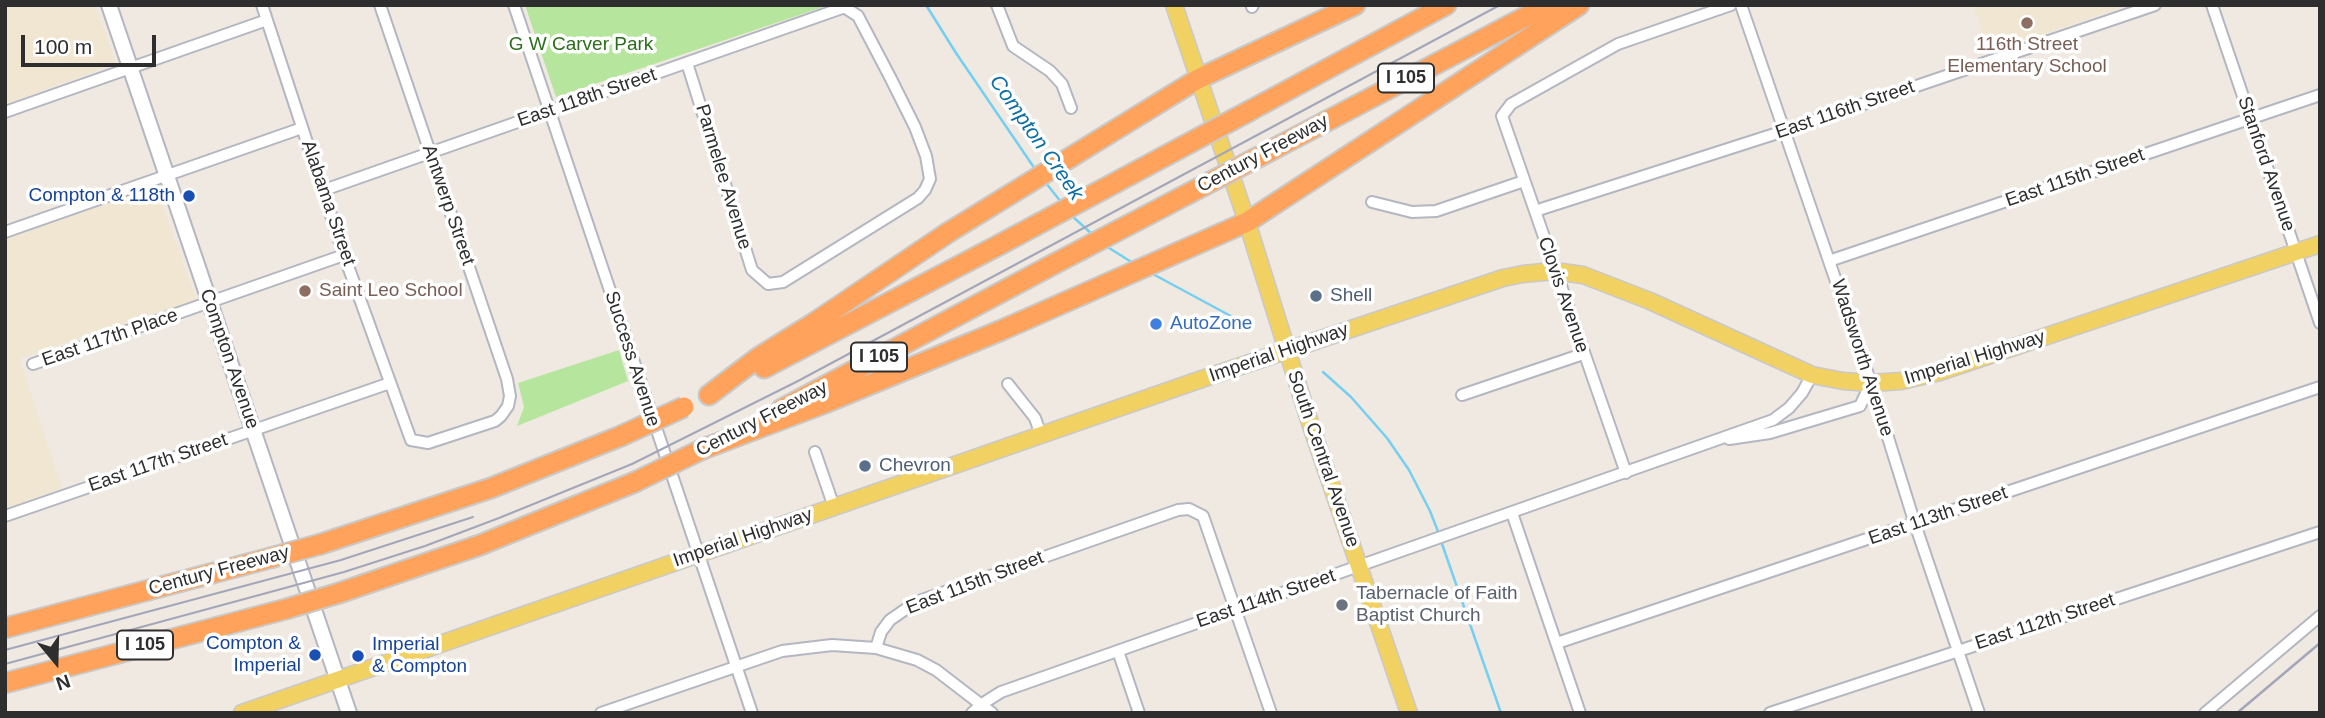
<!DOCTYPE html>
<html>
<head>
<meta charset="utf-8">
<style>
  body { margin:0 }
  #map { position:relative; width:2325px; height:718px; overflow:hidden; background:#efe9e1; font-family:Helvetica,sans-serif }
  canvas { display:block }
  .frame { position:absolute; inset:0; border:7px solid #2e2e2e; pointer-events:none }
  .north { position:absolute; left:21px; top:627px; width:70px; height:70px; -webkit-text-stroke:5px #fff; paint-order:stroke; rotate:161deg; font-size:19px; font-weight:700; line-height:28px; text-align:center; color:#2e2e2e }
  .north::after { content:''; display:block; margin:auto; width:24px; height:32px; background:#2e2e2e; clip-path:polygon(50% 0,100% 100%,50% 72%,0 100%) }
  .scale { position:absolute; left:21px; top:35px; width:135px; height:32px; box-sizing:border-box; border:4px solid #2e2e2e; border-top:0; padding-left:9px; font-size:21px; line-height:24px; white-space:nowrap; color:#2e2e2e; -webkit-text-stroke:5px #fff; paint-order:stroke }
</style>
</head>
<body>
<div id="map">
<canvas width="2325" height="718"></canvas>
<div class="frame"></div>
<div class="north">N</div>
<div class="scale">100 m</div>
</div>
<script>
const g = document.querySelector('canvas').getContext('2d');
g.lineJoin = 'round';
function fillPath(path, color) { g.fillStyle = color; g.fill(path, 'evenodd'); }
const poly = rows => new Path2D(rows.map(r => 'M' + r).join(''));
function strokePath(path, color, width, dash) { g.strokeStyle = color; g.lineWidth = width; g.lineCap = dash ? 'butt' : 'round'; g.setLineDash(dash || []); g.stroke(path); }
function drawText(font, color, halo, rows, align = 'center') {
  g.font = font + ' Helvetica,sans-serif'; g.lineWidth = 7; g.setLineDash([]); g.textBaseline = 'middle'; g.strokeStyle = halo; g.fillStyle = color; for (const [text, x, y, turn = 0] of rows) {
    g.save(); g.translate(x, y); g.rotate((+turn || 0) * Math.PI / 180); g.textAlign = isNaN(turn) ? turn : align; if (halo) g.strokeText(text, 0, 0); g.fillText(text, 0, 0); g.restore();
  }
}
const education = poly([
  [5,5,95,5,116,64,5,104],
  [1973,5,2129,5,1999,49,1986,42],
  [156,186,196,300,19,358,62,488,5,508,5,238]
]);
const green = poly([
  [525,5,829,5,556,97],
  [619,350,628,381,517,426,524,407,518,383]
]);
const stream = poly([
  [926,5,956,53,1035,169],
  [1046,183,1061,202],
  [1072,216,1093,235],
  [1106,246,1133,263],
  [1151,273,1253,328],
  [1323,372,1351,397,1387,438,1409,470,1430,511,1439,534],
  [1441,541,1501,713]
]);
const street = poly([
  [262,5,344,255,411,440,428,443,495,421,501,416,508,406,510,396,507,379,380,5],
  [514,5,752,713],
  [997,5,1013,46,1050,71,1062,84,1071,108],
  [1741,5,1871,383,1915,524,1979,713],
  [2212,5,2320,323],
  [1252,7,1253,5],
  [687,63,752,270,768,284,783,282,918,198,925,190,930,179,926,156,915,127,890,77,858,16,841,5],
  [5,112,267,20],
  [324,190,848,6],
  [1372,202,1412,212,1436,211,1524,181],
  [1535,211,1784,131,2155,5],
  [5,232,302,128],
  [1829,261,2320,95],
  [33,364,344,255],
  [1008,384,1035,418,1041,435],
  [1462,395,1583,354],
  [1729,439,1770,433,1860,406,1871,383],
  [815,452,834,507],
  [1626,473,1502,116,1511,104,1618,44,1731,5],
  [1512,513,1580,713],
  [5,516,390,383],
  [1557,643,2320,387],
  [876,648,917,660,936,670,992,713],
  [1118,651,1139,713],
  [601,713,782,651,832,645,876,648,881,632,890,620,916,602,1178,510,1189,509,1203,516,1271,713],
  [972,713,982,704,1001,692,1773,420,1789,408,1802,393,1812,375],
  [1770,713,2320,532],
  [2205,713,2320,616]
]);
const secondary = poly([
  [109,5,349,713]
]);
const primary = poly([
  [1174,5,1247,222,1307,414,1409,713],
  [242,713,1199,380,1503,278,1523,274,1554,271,1583,275,1650,301,1812,375,1843,381,1871,383,1901,381,1940,372,2320,244]
]);
const highway = poly([
  [1253,109,1446,5],
  [1266,153,1548,5],
  [764,368,999,245],
  [709,395,759,357,817,321,949,232,1198,79,1355,5],
  [782,409,1054,264],
  [703,449,825,403,1002,330,1247,222,1579,5],
  [321,544,491,488,621,436],
  [339,593,480,545,635,482],
  [5,628,270,558],
  [5,683,286,609]
]);
const tram = poly([
  [5,650,341,560,473,517],
  [5,664,344,572,425,546,499,518,632,464,798,381,1500,5]
]);
const rail = poly([
  [2237,713,2320,643]
]);
const highwayBridge = poly([
  [999,245,1253,109],
  [1054,264,1266,153],
  [621,436,684,407],
  [635,482,703,449],
  [270,558,321,544],
  [286,609,339,593]
]);
const markers = [
  [2027,23,7,"#8d6e63"],
  [189,196,7,"#1a4fb4"],
  [305,291,7,"#8d6e63"],
  [1316,296,7,"#5c6f8a"],
  [1156,324,7,"#3f7fe0"],
  [865,466,7,"#5c6f8a"],
  [1342,605,7,"#6b7280"],
  [315,655,7,"#1a4fb4"],
  [358,656,7,"#1a4fb4"]
];
const shields = [
  [1406,78,56],
  [879,357,56],
  [145,645,56]
];
const shieldNames = [
  ["I 105",1406,78],
  ["I 105",879,357],
  ["I 105",145,645]
];
const parkNames = [
  ["G W Carver Park",581,45]
];
const educationNames = [
  ["116th Street",2027,45],
  ["Elementary School",2027,67],
  ["Saint Leo School",319,291,"left"]
];
const streetNames = [
  ["East 118th Street",587,98,-19],
  ["East 116th Street",1845,110,-19],
  ["Century Freeway",1263,154,-28],
  ["Stanford Avenue",2266,164,71],
  ["Parmelee Avenue",723,177,73],
  ["East 115th Street",2075,178,-19],
  ["Alabama Street",328,203,71],
  ["Antwerp Street",448,205,71],
  ["Clovis Avenue",1563,295,71],
  ["East 117th Place",110,338,-19],
  ["Imperial Highway",1279,353,-19],
  ["Wadsworth Avenue",1862,358,72],
  ["Imperial Highway",1975,358,-17],
  ["Compton Avenue",229,359,71],
  ["Success Avenue",632,359,72],
  ["Century Freeway",762,419,-27],
  ["South Central Avenue",1323,459,71],
  ["East 117th Street",158,463,-19],
  ["East 113th Street",1938,516,-19],
  ["Imperial Highway",743,538,-19],
  ["Century Freeway",219,571,-15],
  ["East 115th Street",975,583,-21],
  ["East 114th Street",1266,599,-19],
  ["East 112th Street",2045,622,-18]
];
const transitNames = [
  ["Compton & 118th",175,196],
  ["Compton &",301,644],
  ["Imperial",301,666],
  ["Imperial",372,645,"left"],
  ["& Compton",372,667,"left"]
];
const serviceNames = [
  ["Shell",1330,296],
  ["Chevron",879,466]
];
const shopNames = [
  ["AutoZone",1170,324]
];
const worshipNames = [
  ["Tabernacle of Faith",1356,594],
  ["Baptist Church",1356,616]
];
const waterNames = [
  ["Compton Creek",1036,138,55]
];
fillPath(education, '#f0e6d1');
fillPath(green, '#b6e59e');
strokePath(stream, '#75cff0', 2.5);
strokePath(street, '#b4b7c1', 14);
strokePath(secondary, '#b4b7c1', 18);
strokePath(primary, '#c9c9c9', 19);
strokePath(highway, '#c9c9c9', 23);
strokePath(street, '#fff', 10);
strokePath(secondary, '#fff', 14);
strokePath(primary, '#f2d163', 16);
strokePath(highway, '#ffa35c', 19);
strokePath(tram, '#a3a6b8', 2);
strokePath(rail, '#a3a6b8', 2.5);
strokePath(highwayBridge, '#c9c9c9', 23, []);
strokePath(highwayBridge, '#ffa35c', 19);
for (const [x, y, r, color] of markers) { const dot = new Path2D(); dot.arc(x, y, r, 0, 2 * Math.PI); g.fillStyle = color; g.fill(dot); strokePath(dot, '#fff', 2.5); }
for (const [x, y, w] of shields) { const box = new Path2D(); box.roundRect(x - w / 2, y - 14.5, w, 29, 5); g.fillStyle = '#fff'; g.fill(box); strokePath(box, '#2e2e2e', 2); }
drawText('bold 18px', '#2e2e2e', null, shieldNames);
drawText('19px', '#2c6e1b', '#fff', parkNames);
drawText('19px', '#785e54', '#fff', educationNames);
drawText('19px', '#2e2e2e', '#fff', streetNames);
drawText('19px', '#164399', '#fff', transitNames, 'right');
drawText('19px', '#4e5e75', '#fff', serviceNames, 'left');
drawText('19px', '#366cbe', '#fff', shopNames, 'left');
drawText('19px', '#5b616d', '#fff', worshipNames, 'left');
drawText('italic 21px', '#0d6fa3', '#fff', waterNames);
</script>
</body>
</html>
